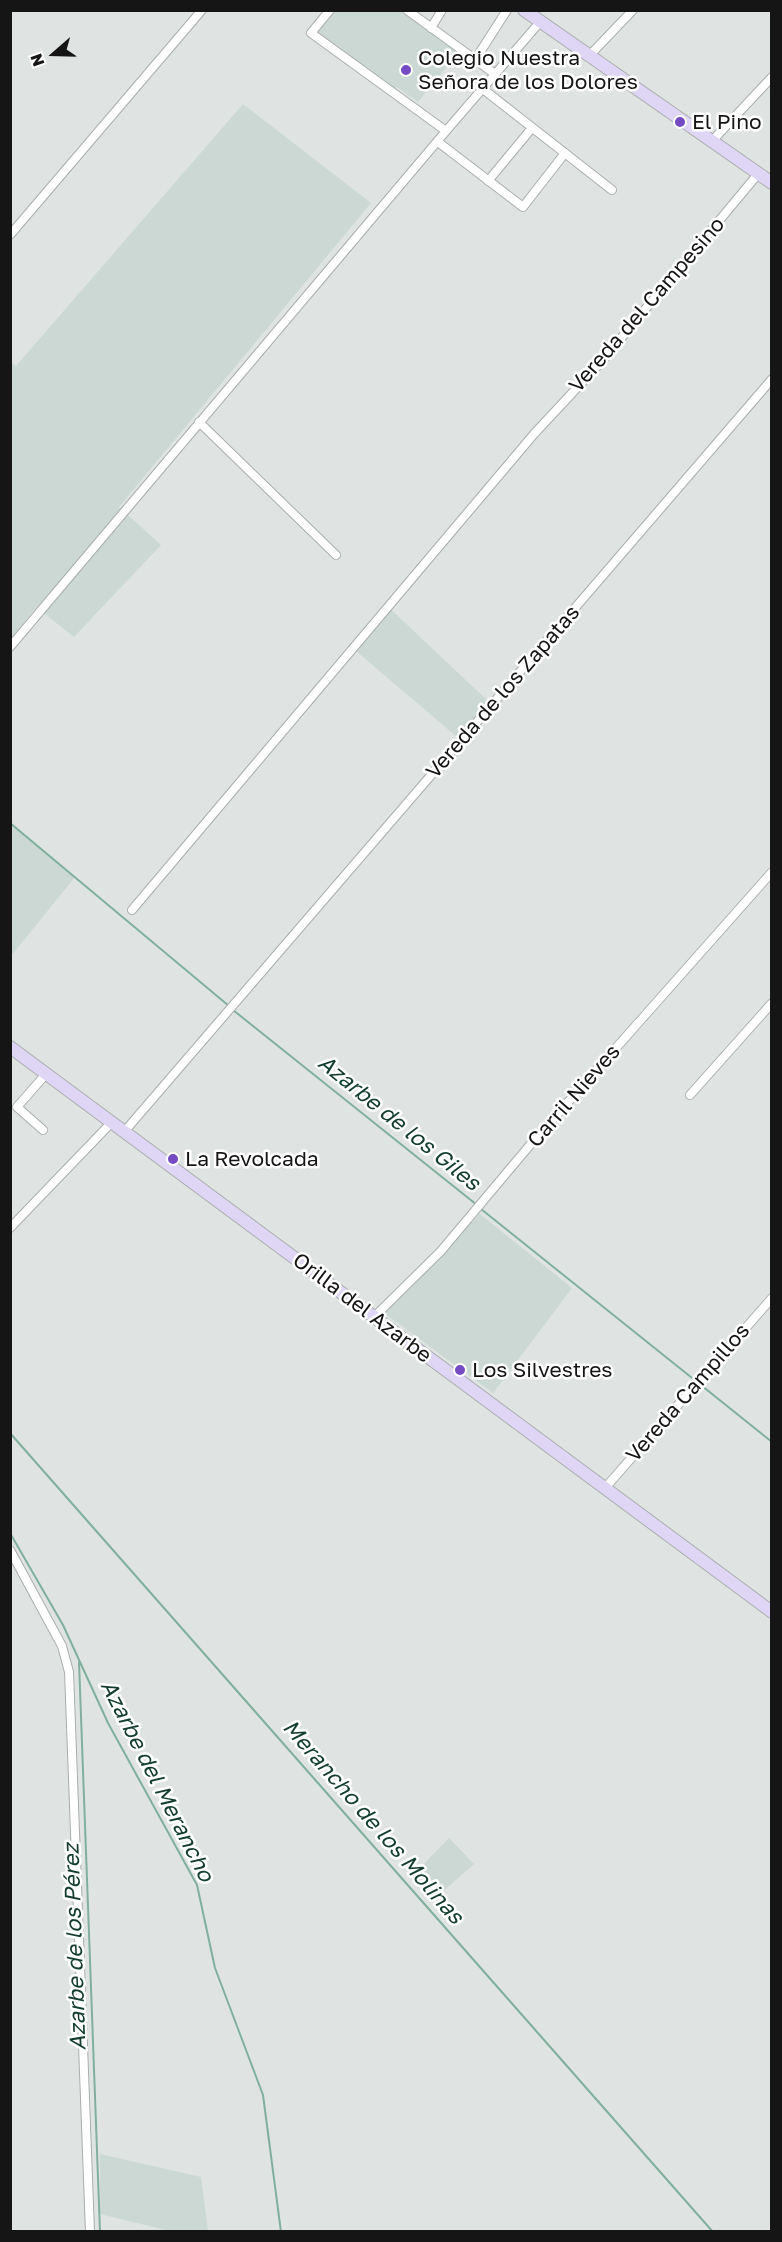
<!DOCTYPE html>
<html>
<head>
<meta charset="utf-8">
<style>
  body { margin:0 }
  #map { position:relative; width:782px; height:2242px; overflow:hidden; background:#dfe4e2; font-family:"Golos Text",sans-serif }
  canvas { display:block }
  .frame { position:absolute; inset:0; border:12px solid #141514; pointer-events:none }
  .north { position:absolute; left:24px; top:24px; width:60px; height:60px; -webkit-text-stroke:4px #fff; paint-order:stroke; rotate:250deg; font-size:16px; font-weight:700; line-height:24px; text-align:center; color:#141514 }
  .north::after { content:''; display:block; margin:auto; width:21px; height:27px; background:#141514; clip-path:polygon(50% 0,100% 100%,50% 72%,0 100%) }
</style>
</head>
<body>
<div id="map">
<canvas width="782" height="2242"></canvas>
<div class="frame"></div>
<div class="north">N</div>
</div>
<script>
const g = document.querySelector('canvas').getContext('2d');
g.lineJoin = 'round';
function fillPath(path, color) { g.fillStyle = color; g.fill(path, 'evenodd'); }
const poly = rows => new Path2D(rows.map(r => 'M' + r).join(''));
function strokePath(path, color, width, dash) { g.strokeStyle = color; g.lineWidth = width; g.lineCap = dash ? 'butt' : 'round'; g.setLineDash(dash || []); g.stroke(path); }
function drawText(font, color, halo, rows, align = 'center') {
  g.font = font + ' "Golos Text",sans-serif'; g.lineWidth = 5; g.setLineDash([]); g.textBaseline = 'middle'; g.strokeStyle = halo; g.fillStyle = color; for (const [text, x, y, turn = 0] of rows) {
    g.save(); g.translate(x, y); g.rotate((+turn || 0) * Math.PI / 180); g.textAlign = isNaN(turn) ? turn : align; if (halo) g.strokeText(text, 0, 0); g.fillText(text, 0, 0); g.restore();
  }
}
const built = poly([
  [336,11,402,11,458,53,418,102,397,87,395,89,317,32],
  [243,104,371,203,119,507,161,545,74,637,36,607,11,638,11,363,16,366],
  [385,604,488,701,457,737,349,645],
  [11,823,75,877,11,956],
  [480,1214,572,1288,493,1393,384,1313],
  [449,1838,474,1864,440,1894,418,1870],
  [100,2154,201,2177,208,2231,170,2231,100,2214]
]);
const stream = poly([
  [10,823,229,1006],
  [233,1010,477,1205],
  [481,1209,772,1442],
  [10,1433,713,2232],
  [10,1533,63,1625,108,1723,197,1885,215,1968,263,2095,281,2232],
  [79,1662,100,2232]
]);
const street = poly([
  [330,10,311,33,446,131,540,22],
  [407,10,495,74],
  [431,28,442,10],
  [589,56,633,10],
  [475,60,507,10],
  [483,89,612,190],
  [712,141,772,77],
  [438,142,523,207,565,153],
  [488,181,532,128],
  [10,235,202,10],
  [199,422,336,555],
  [10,647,446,131],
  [132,910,534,434,602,361,758,174],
  [690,1095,772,1003],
  [43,1130,17,1107,46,1074],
  [124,1132,772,379],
  [10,1228,112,1122],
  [374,1317,441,1251,530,1145,772,872],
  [605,1488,772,1298],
  [10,1550,62,1646,69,1672,90,2232]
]);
const secondary = poly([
  [524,10,772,183],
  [10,1047,772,1612]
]);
const markers = [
  [406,70,6,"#754bc3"],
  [680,122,6,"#754bc3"],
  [173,1159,6,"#754bc3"],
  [460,1370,6,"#754bc3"]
];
const poiNames = [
  ["Colegio Nuestra",418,58],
  ["Señora de los Dolores",418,82],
  ["El Pino",692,122],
  ["La Revolcada",185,1159],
  ["Los Silvestres",472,1370]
];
const streetNames = [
  ["Vereda del Campesino",647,305,-49],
  ["Vereda de los Zapatas",503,692,-49],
  ["Carril Nieves",574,1096,-49],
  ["Orilla del Azarbe",362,1308,37],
  ["Vereda Campillos",688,1393,-49]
];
const waterNames = [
  ["Azarbe de los Giles",399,1123,39],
  ["Azarbe del Merancho",157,1781,63],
  ["Merancho de los Molinas",373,1822,49],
  ["Azarbe de los Pérez",75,1947,-92]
];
fillPath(built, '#cbd8d3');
strokePath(stream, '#80b09d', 2);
strokePath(street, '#a9aeac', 10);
strokePath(secondary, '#a9aeac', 14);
strokePath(street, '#fff', 8);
strokePath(secondary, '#dfd5f5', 12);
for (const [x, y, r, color] of markers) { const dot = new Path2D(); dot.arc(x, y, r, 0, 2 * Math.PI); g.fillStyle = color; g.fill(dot); strokePath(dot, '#fff', 2); }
drawText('21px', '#141514', '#fff', poiNames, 'left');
drawText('21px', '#141514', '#fff', streetNames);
drawText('italic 22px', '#133d2f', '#fff', waterNames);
</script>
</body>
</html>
